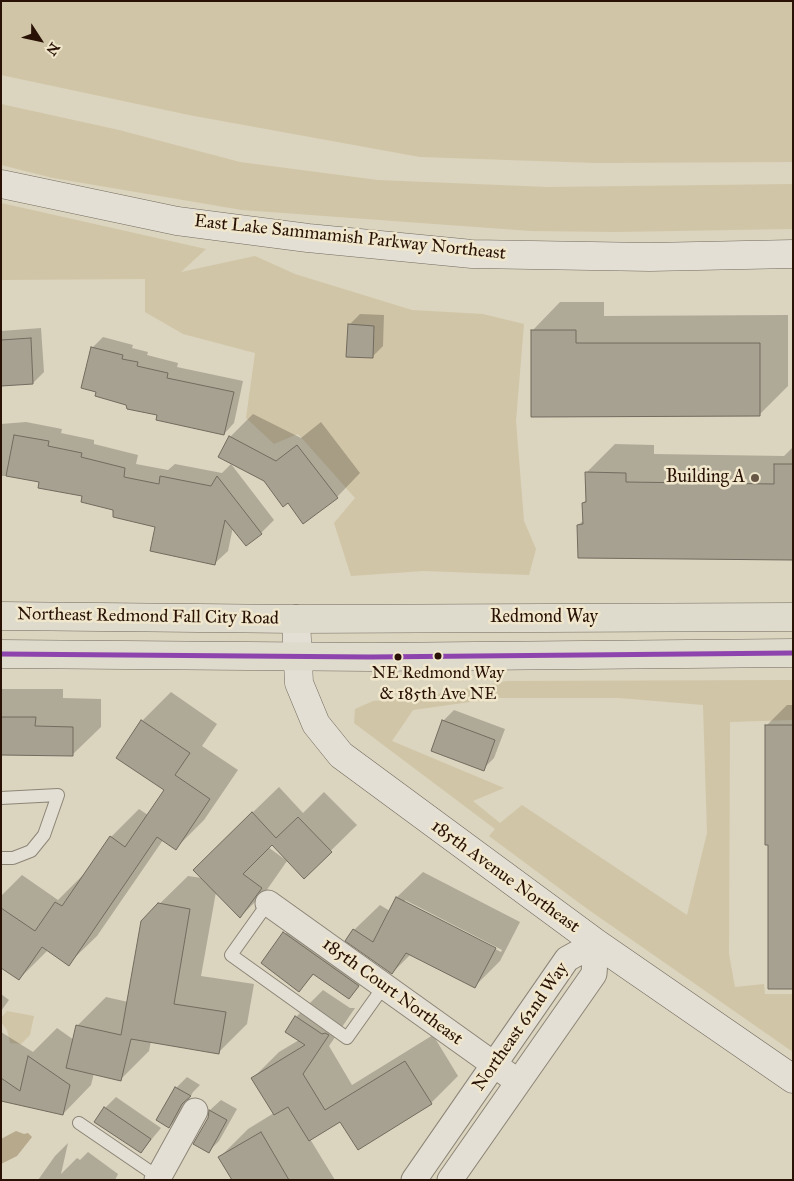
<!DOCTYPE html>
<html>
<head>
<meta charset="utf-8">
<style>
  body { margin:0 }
  #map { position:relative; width:794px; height:1181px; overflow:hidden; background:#dbd4be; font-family:"IM FELL Great Primer",serif }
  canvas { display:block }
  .frame { position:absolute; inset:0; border:2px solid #291205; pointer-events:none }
  .north { position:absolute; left:15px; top:15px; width:50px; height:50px; -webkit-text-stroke:4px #f0e7cc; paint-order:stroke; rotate:125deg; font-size:14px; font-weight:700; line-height:20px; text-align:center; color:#291205 }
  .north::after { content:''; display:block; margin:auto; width:18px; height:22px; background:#291205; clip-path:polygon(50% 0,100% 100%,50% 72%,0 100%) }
</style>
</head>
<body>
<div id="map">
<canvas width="794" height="1181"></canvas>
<div class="frame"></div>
<div class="north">N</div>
</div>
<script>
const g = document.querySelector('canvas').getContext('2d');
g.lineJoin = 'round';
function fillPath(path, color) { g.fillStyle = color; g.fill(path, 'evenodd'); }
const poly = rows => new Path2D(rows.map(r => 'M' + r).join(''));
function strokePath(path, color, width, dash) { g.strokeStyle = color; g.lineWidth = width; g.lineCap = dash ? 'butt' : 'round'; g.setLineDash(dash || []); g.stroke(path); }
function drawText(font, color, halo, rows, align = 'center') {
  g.font = font + ' "IM FELL Great Primer",serif'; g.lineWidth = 5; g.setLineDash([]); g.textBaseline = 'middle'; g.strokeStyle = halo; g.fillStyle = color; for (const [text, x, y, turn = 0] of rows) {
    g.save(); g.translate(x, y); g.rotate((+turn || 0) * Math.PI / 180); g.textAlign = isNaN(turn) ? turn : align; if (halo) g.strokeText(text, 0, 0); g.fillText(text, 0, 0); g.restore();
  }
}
const green = poly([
  [1,1,793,1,793,162,596,163,420,157,189,115,1,75],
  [1,104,119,130,240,162,378,180,548,187,793,184,793,229,616,232,531,231,242,210,53,178,1,165],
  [1,203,206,249,181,272,255,256,295,274,412,310,483,314,524,324,516,421,524,521,536,549,529,575,424,571,351,576,334,523,355,498,298,434,274,444,246,418,255,353,183,334,145,312,145,279,1,280],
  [793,680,793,720,730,722,729,954,735,987,764,984,765,994,793,994,793,1052,586,908,489,836,495,829,354,723,355,709,373,701,421,697,507,681],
  [499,698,619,698,703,705,707,833,687,915,522,805,500,823,473,801,504,788,392,741,413,710],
  [7,1011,34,1016,30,1035,21,1044,10,1043,7,1030,1,1022,1,1018]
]);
const water = poly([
  [16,1131,24,1134,28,1133,32,1137,17,1156,1,1164,1,1139]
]);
const shadow = poly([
  [560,302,604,302,604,316,788,315,788,386,759,415,532,331],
  [360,314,384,315,383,346,372,357,349,325],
  [41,328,44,372,33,383,4,385,1,387,1,331],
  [103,337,133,345,132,348,148,352,147,355,178,363,177,367,243,381,234,423,224,434,127,404,92,348],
  [253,414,301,438,321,422,360,473,337,497,288,501,230,437],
  [26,422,62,429,61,433,94,440,94,444,138,455,136,464,168,470,175,464,222,473,231,464,274,520,261,533,233,527,228,551,214,564,156,526,84,495,40,481,11,476,1,476,1,424],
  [615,444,654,445,654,454,784,456,793,447,793,558,578,525,584,520,583,503,587,499,586,473],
  [1,689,63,689,63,698,101,699,101,727,72,755,1,754],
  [171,692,217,724,202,746,238,770,204,820,176,848,163,840,97,936,68,964,48,950,19,979,1,966,1,896,22,875,58,900,84,874,111,837,139,809,148,815,165,789,142,721],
  [787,705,793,705,793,988,770,844,766,726],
  [454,710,505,729,494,758,483,769,443,721],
  [279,787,303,813,324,792,357,825,304,877,272,843,268,847,287,861,266,891,240,917,216,892,201,976,254,984,247,1024,219,1052,151,1041,149,1051,121,1079,94,1073,91,1085,63,1114,1,1099,1,1032,33,1052,57,1028,74,1040,78,1025,106,997,128,1002,142,921,188,876,202,878,220,844],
  [423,872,520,922,500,961,474,987,411,954,392,973,347,940,354,930,380,905,390,911,397,897],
  [405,900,502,950,501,952,405,902],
  [295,922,369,974,349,998,314,974,299,990,262,963],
  [323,990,350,1008,355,1008,329,1046,352,1085,433,1035,458,1076,431,1103,341,1120,310,1139,335,1180,234,1180,220,1157,248,1129,274,1113,253,1078,279,1052,299,1040,296,1017],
  [1,994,9,1000,1,1011],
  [187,1077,200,1085,193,1092,180,1116,169,1127,176,1088],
  [116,1097,161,1128,141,1152,105,1108],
  [221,1100,237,1109,219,1141,209,1151,210,1110],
  [68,1143,61,1174,77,1158,80,1160,88,1152,118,1174,115,1180,38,1180,55,1156]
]);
const building = poly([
  [348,324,374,326,373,358,346,357,348,324],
  [531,330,576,330,576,343,760,343,760,416,531,417,531,330],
  [31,338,33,384,1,386,1,340,31,338],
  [91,347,123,355,122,359,138,362,137,366,168,373,167,378,234,392,224,435,156,420,157,415,127,409,126,405,95,396,96,392,81,388,91,347],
  [14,435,49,441,48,446,82,453,81,457,125,468,124,477,159,484,160,476,211,486,217,476,262,534,246,546,225,520,215,565,150,551,155,527,113,517,113,510,81,502,82,496,38,488,39,482,6,476,14,435],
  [229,436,276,461,297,445,338,498,303,524,288,503,283,507,264,481,218,457,229,436],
  [774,464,793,464,793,560,578,558,577,525,583,524,582,503,586,502,585,472,626,473,626,482,774,484,774,464],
  [1,717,36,717,35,726,73,727,73,756,1,755,1,717],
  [141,720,190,753,175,775,210,799,176,850,157,837,69,966,42,947,19,980,1,968,1,908,35,931,55,902,62,906,110,836,125,847,164,790,116,758,141,720],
  [442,720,495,740,484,771,431,751,442,720],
  [765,725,793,725,793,989,768,989,768,845,765,845,765,725],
  [252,812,276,838,298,817,332,852,304,879,272,845,243,874,262,888,240,918,193,870,252,812],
  [396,897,496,948,475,988,406,953,392,974,345,941,353,929,373,942,396,897],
  [158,903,190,909,174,1004,226,1012,219,1054,131,1039,121,1081,66,1068,76,1025,121,1035,141,921,158,903],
  [283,932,359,986,349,999,313,974,299,992,261,963,283,932],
  [295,1016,322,1034,325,1033,329,1035,303,1074,325,1110,405,1061,432,1104,358,1150,340,1122,309,1141,288,1107,274,1115,251,1078,305,1045,285,1032,295,1016],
  [28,1056,70,1085,63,1115,1,1101,1,1078,20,1091,28,1056],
  [175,1087,191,1096,182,1104,169,1128,156,1120,175,1087],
  [104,1107,151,1139,141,1153,94,1122,104,1107],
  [209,1110,227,1120,209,1153,193,1144,208,1118,209,1110],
  [261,1132,289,1180,232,1180,218,1157,261,1132]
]);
const lane = poly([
  [1,798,58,795,44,835,31,851,13,858,1,858],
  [268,903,231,955,347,1038,384,986],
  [79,1123,161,1179]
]);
const street = poly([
  [268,903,517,1081],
  [157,1180,195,1111],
  [414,1180,567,959,596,943],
  [450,1180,594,974,596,943]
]);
const secondary = poly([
  [1,184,177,221,308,238,472,254,650,257,793,254],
  [296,619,299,683,316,724,341,755,596,943,793,1079]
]);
const primary = poly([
  [1,616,296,619,793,617],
  [1,654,370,657,793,653]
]);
const bus1 = poly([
  [1,654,370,657,793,653]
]);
const markers = [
  [755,478,5,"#675646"],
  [438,656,4.5,"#291205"],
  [398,657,4.5,"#291205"]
];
const busNames = [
  ["NE Redmond Way",438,674],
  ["& 185th Ave NE",438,695]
];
const streetNames = [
  ["East Lake Sammamish Parkway Northeast",350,238,6],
  ["Northeast Redmond Fall City Road",148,617,1],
  ["Redmond Way",544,618],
  ["185th Avenue Northeast",505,877,36],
  ["185th Court Northeast",392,992,36],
  ["Northeast 62nd Way",521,1027,-55]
];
const poiNames = [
  ["Building A",745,478]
];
fillPath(green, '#d1c5a7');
fillPath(water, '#b7a98c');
fillPath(shadow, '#0003');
fillPath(building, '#a7a191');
strokePath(building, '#726b5f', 1);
strokePath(lane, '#8c8577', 14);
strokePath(street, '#8c8577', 27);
strokePath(secondary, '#726b5f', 29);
strokePath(primary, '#726b5f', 29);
strokePath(lane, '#e3dfd4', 12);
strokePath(street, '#e3dfd4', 25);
strokePath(secondary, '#e3dfd4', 28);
strokePath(primary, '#dedacc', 28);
strokePath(bus1, '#8e44ad', 5);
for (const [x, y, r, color] of markers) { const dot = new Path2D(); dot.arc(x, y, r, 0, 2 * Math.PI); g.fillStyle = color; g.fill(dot); strokePath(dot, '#f0e7cc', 2); }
drawText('17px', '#291205', '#f0e7cc', busNames);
drawText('18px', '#291205', '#f0e7cc', streetNames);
drawText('18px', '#291205', '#f0e7cc', poiNames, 'right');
</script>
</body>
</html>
